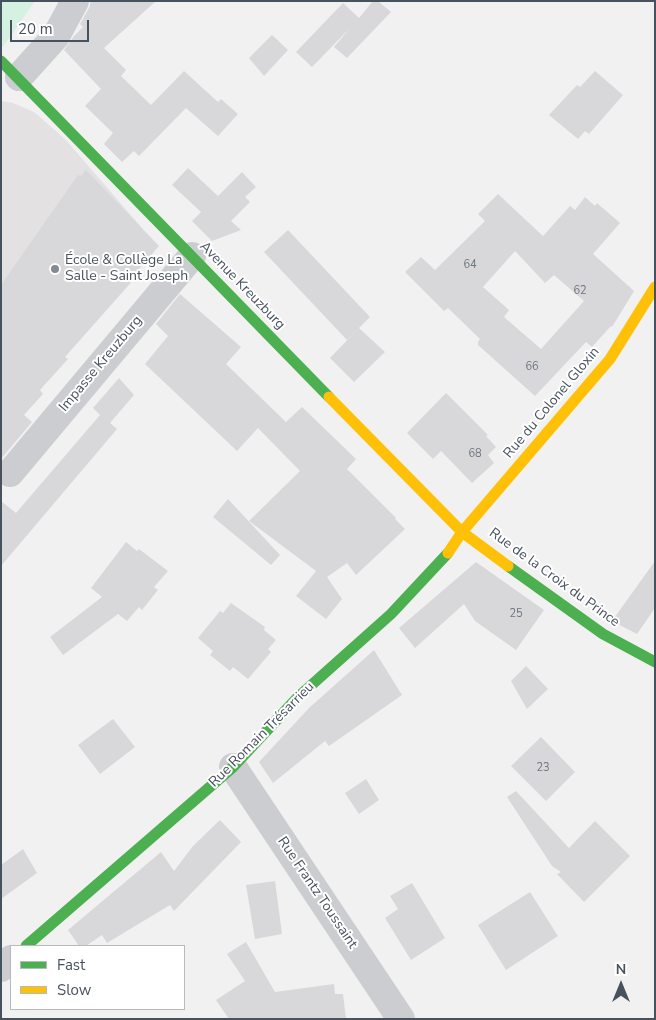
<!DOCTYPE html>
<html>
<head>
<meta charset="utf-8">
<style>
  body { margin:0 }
  #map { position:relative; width:656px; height:1020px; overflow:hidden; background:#f2f1f1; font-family:"Nunito Sans",sans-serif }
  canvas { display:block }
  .frame { position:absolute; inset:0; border:2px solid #47525f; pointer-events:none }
  .legend { position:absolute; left:10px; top:945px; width:175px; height:65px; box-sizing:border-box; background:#fff; border:1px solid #b5babf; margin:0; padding:6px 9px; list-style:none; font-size:15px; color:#47525f }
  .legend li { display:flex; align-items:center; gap:10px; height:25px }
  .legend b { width:25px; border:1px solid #b5babf }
  .north { position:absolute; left:596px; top:960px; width:50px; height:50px; -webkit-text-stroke:4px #fff; paint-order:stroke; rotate:0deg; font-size:14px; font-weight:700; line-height:20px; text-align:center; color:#47525f }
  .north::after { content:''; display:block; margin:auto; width:18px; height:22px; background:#47525f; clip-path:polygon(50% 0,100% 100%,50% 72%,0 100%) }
  .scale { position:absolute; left:10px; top:20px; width:79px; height:22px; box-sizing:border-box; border:2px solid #47525f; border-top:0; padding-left:6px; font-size:15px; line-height:18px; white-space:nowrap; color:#47525f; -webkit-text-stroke:4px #fff; paint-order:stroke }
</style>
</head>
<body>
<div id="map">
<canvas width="656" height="1020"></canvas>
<div class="frame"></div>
<ul class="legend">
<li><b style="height:6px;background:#4caf50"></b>Fast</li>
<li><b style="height:6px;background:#ffc107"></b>Slow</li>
</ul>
<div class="north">N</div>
<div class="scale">20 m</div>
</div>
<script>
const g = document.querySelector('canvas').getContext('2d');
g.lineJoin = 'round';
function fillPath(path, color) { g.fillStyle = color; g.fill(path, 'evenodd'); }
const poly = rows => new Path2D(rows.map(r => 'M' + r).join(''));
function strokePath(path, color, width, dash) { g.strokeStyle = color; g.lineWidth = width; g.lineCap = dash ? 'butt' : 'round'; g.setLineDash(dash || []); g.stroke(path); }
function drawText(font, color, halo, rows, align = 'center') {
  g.font = font + ' "Nunito Sans",sans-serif'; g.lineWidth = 4; g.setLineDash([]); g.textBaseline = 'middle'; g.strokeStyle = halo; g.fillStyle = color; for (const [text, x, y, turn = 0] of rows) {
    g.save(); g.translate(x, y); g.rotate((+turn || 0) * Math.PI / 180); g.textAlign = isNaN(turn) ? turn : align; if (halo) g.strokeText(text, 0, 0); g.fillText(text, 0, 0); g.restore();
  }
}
const education = poly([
  [1,101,13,103,34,112,65,139,143,229,1,399]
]);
const green = poly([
  [1,1,35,1,3,47,1,45]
]);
const building = poly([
  [91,1,156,1,104,48,126,70,121,76,151,105,184,71,218,102,221,99,238,114,218,136,186,108,139,156,134,151,122,162,104,144,113,133,85,106,101,89,64,50,74,36,83,27,80,24,89,8],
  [373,1,378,1,391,12,347,58,334,47,350,28,312,67,296,52,343,3,359,18],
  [272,35,288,50,264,76,249,58],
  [595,71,623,95,589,134,585,131,578,139,549,115,577,85,580,87],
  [188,168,218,196,242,172,256,187,245,197,250,202,231,221,241,230,212,241,192,221,201,212,172,185],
  [86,170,159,246,133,276,135,278,65,357,68,359,40,390,43,394,24,415,32,422,1,459,1,285,78,175,81,176],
  [498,194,543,236,570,206,575,210,585,197,595,206,597,203,620,223,593,254,634,291,612,327,611,326,592,347,586,342,535,396,478,345,478,342,480,339,448,308,444,311,405,272,421,257,435,270,485,221,478,214],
  [515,251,545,283,554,275,584,301,541,349,504,317,509,310,483,287],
  [288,230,370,317,347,340,264,252],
  [180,294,241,347,226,364,286,422,302,407,356,459,347,469,396,518,395,519,405,529,356,575,347,563,327,577,342,599,326,619,296,596,316,571,249,521,300,471,258,428,237,451,145,364,168,336,156,324],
  [359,328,385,352,354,382,330,358],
  [119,378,134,395,110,423,117,429,1,566,1,501,16,513,100,415,93,408],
  [446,393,488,435,486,436,496,447,488,455,494,463,472,483,441,451,433,459,407,433],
  [228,499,280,555,271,565,213,517],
  [126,542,137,551,139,549,168,571,154,587,158,590,142,610,139,607,127,621,118,614,63,655,50,637,102,597,91,588],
  [655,561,655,608,637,634,612,621],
  [476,562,544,610,516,650,475,621,464,604,415,648,399,628],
  [231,603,265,627,264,630,276,640,268,649,271,652,248,679,233,667,230,671,210,655,213,651,198,638,220,611,223,613],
  [374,650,402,695,329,746,325,741,273,783,259,762,309,708],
  [526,666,548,689,527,709,511,681],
  [113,719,135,747,100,774,78,745],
  [541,737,575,772,546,801,511,766],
  [366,779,379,800,359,814,345,793],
  [516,791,569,848,595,821,630,856,584,902,557,874,561,872,552,866,507,797],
  [220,820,241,842,174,911,170,905,107,943,102,935,86,946,79,946,68,930,161,852,174,871,193,846],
  [23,849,37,873,1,899,1,865],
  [275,881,282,934,255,939,246,885],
  [412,883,445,938,411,960,385,918,398,909,390,896],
  [530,892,558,936,506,970,478,925],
  [246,942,275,992,334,984,335,994,343,994,346,1019,229,1019,216,1000,245,981,227,954]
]);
const street = poly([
  [19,77,56,36,75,1],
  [10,473,192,256],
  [233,767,401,1019],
  [1,968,11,959]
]);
const fast = poly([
  [1,61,329,397],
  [508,566,603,634,655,662],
  [26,946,233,767,298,697,391,614,448,553]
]);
const slow = poly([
  [329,397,462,532,508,566],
  [448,553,462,532,610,359,655,287]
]);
const markers = [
  [55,269,5,"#838a92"]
];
const numberNames = [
  ["64",470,265],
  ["62",580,291],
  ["66",532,367],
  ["68",475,454],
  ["25",516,614],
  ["23",543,768]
];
const poiNames = [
  ["École & Collège La",65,261],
  ["Salle - Saint Joseph",65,277]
];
const streetNames = [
  ["Avenue Kreuzburg",242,286,46],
  ["Impasse Kreuzburg",101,364,-50],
  ["Rue du Colonel Gloxin",552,403,-50],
  ["Rue de la Croix du Prince",554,578,36],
  ["Rue Romain Trésarrieu",262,735,-45],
  ["Rue Frantz Toussaint",317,893,56]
];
fillPath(education, '#e3e1e2');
fillPath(green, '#d5f1e2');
fillPath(building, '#d8d8da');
strokePath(street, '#cbcdd0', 28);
strokePath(fast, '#4caf50', 11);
strokePath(slow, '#ffc107', 11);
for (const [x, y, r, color] of markers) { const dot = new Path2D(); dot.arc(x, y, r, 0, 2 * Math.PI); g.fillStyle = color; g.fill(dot); strokePath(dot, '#fff', 2); }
drawText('11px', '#6d757f', null, numberNames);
drawText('14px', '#47525f', '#fff', poiNames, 'left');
drawText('14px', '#47525f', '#fff', streetNames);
</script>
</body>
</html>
